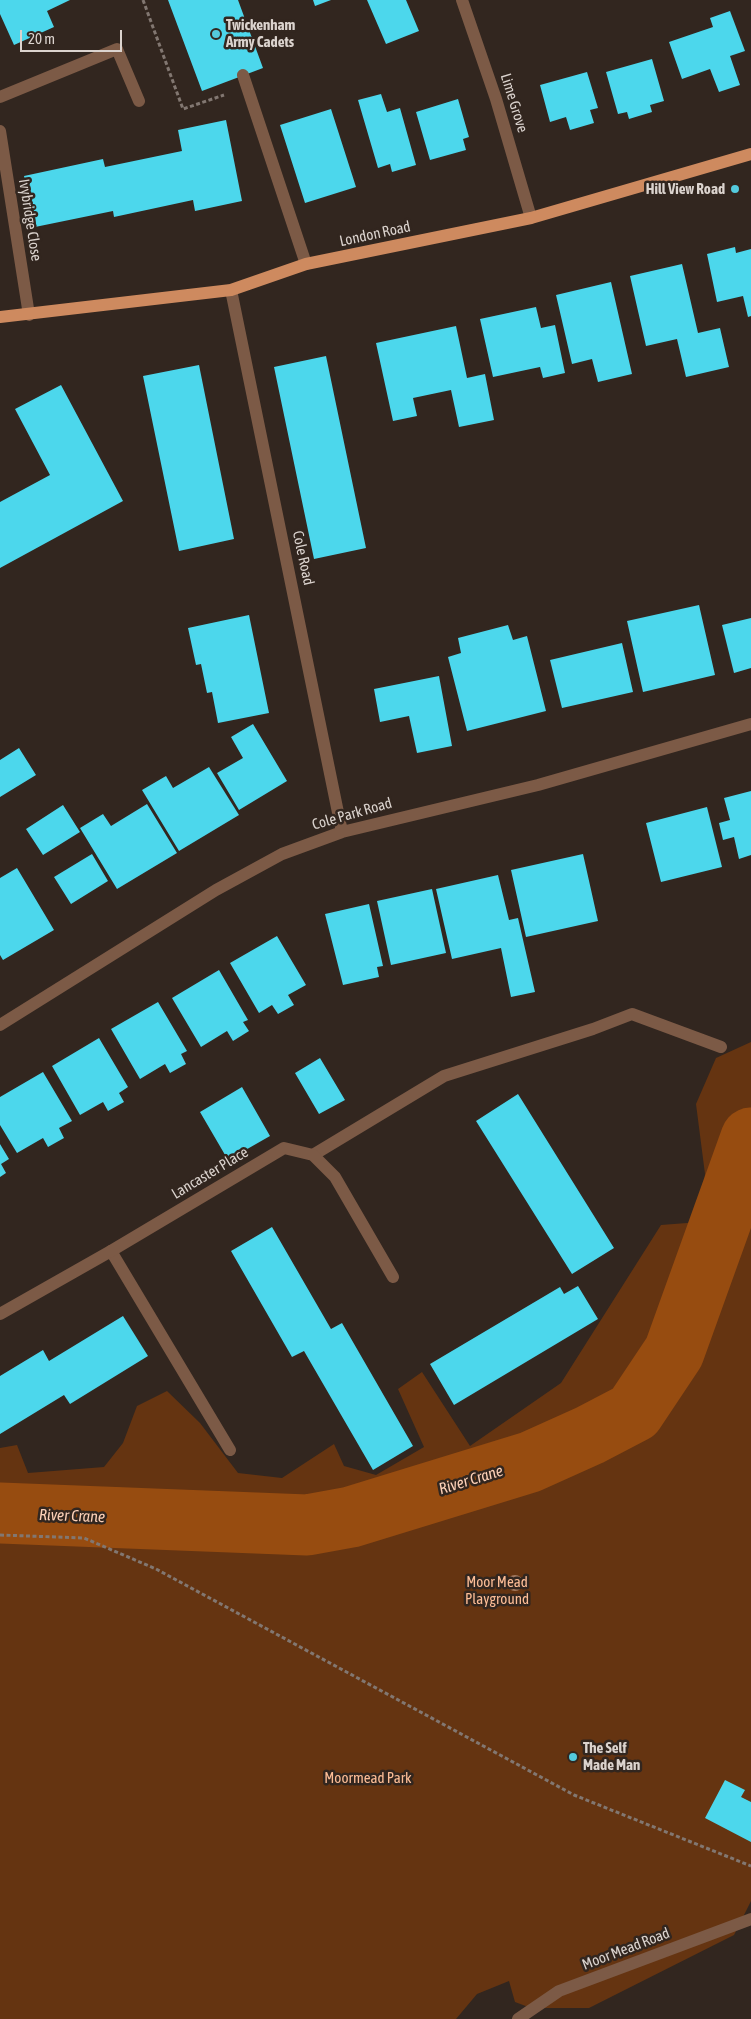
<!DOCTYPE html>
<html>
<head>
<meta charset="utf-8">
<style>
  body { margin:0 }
  #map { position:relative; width:751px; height:2019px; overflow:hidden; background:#32261f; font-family:"Asap Condensed",sans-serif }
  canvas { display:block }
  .scale { position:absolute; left:20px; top:30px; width:102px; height:22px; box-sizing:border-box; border:2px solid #dbd3ce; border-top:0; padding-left:6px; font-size:15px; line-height:18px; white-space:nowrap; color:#dbd3ce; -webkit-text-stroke:4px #32261f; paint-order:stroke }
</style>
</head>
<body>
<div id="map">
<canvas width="751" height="2019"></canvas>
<div class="scale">20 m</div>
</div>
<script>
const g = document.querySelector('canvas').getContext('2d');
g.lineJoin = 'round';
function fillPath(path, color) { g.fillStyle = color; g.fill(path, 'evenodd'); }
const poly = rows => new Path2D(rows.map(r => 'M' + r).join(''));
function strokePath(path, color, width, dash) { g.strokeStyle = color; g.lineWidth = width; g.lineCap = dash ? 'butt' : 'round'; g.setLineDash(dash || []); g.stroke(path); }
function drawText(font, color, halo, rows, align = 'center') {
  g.font = font + ' "Asap Condensed",sans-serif'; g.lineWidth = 5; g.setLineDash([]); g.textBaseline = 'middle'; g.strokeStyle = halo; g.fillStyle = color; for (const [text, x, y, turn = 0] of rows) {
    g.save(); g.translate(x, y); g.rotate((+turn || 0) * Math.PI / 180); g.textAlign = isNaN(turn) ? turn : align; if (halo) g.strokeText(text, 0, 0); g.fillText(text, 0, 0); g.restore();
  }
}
const green = poly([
  [751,1042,751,1901,734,1935,589,2008,531,2008,515,2002,509,1981,477,1994,456,2019,0,2019,0,1448,17,1445,28,1473,104,1467,123,1443,137,1406,167,1391,200,1423,238,1473,282,1478,334,1444,344,1466,376,1475,424,1447,398,1389,422,1372,470,1446,561,1383,661,1225,700,1222,705,1174,696,1104,716,1058]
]);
const water = poly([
  [0,1494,58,1498,55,1525,0,1526,0,1494]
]);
const river = poly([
  [0,1513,307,1525,351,1517,530,1462,590,1435,634,1412,674,1352,751,1138]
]);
const building = poly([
  [0,0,70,0,47,11,54,27,14,45,0,14],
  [168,0,238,0,263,68,202,91],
  [313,0,331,0,315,6],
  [367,0,406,0,419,31,386,44],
  [730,11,745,51,730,56,740,85,719,92,710,69,682,79,669,42,713,27,710,18],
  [652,59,664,101,650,105,652,112,629,119,627,112,618,114,606,72],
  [587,72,598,108,590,110,594,123,570,130,566,117,550,122,540,85],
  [381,94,387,112,400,108,416,165,392,172,390,164,378,168,358,100],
  [458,99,469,137,463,139,466,150,430,160,416,112],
  [331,109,356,187,305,203,280,125],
  [226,120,242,201,195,211,193,200,114,217,113,211,35,227,24,176,103,159,105,167,182,151,178,130],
  [735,247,736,253,751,249,751,316,748,317,743,296,717,302,707,254],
  [682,264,698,333,720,328,729,367,686,377,677,339,646,346,630,276],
  [611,282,632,374,598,382,592,359,572,364,556,295],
  [536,307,541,328,555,325,565,373,543,378,540,367,493,377,480,319],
  [456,326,467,378,485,374,494,420,459,427,451,390,413,398,417,416,393,421,376,343],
  [326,356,366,548,314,559,274,367],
  [199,365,234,539,179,551,143,376],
  [61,385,123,501,0,568,0,502,50,475,15,409],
  [699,605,715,675,643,692,627,621],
  [249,615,269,713,218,723,212,692,207,693,201,664,196,665,188,628],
  [751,618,751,668,734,673,722,625],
  [508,625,513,640,527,636,546,711,467,731,448,657,461,653,458,638],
  [622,643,633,692,562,708,550,660],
  [439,676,452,746,417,753,409,716,380,722,374,689],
  [253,724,287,781,239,810,217,773,243,758,231,737],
  [19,748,36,775,0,797,0,760],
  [209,767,239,815,179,851,142,790,166,776,173,788],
  [751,791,751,855,739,859,734,837,723,840,719,823,730,820,724,798],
  [147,804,177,853,117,889,80,828,103,814,111,826],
  [63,805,80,832,43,855,26,829],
  [707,807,722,867,661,882,646,823],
  [92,854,108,881,71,904,54,877],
  [583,854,598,921,526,937,511,870],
  [17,868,54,930,3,960,0,955,0,878],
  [498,875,509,920,518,918,535,992,511,997,501,948,452,959,436,889],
  [432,889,446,953,391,965,377,901],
  [369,904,383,966,377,967,379,977,343,985,325,914],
  [277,936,306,985,288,995,294,1005,278,1014,272,1005,259,1013,230,963],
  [219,970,248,1020,243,1022,249,1031,233,1041,227,1031,201,1047,172,998],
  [158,1002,187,1051,181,1054,186,1064,170,1073,165,1064,140,1079,111,1029],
  [99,1038,128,1087,119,1093,124,1102,108,1111,103,1102,80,1115,52,1066],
  [320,1058,345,1100,319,1114,295,1073],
  [43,1072,72,1121,59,1128,64,1138,48,1147,43,1138,17,1153,0,1125,0,1097],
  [242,1087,270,1136,228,1160,200,1112],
  [518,1094,614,1248,572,1274,476,1121],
  [0,1144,9,1159,1,1164,6,1173,0,1177],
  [272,1227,331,1329,342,1323,413,1446,373,1470,304,1351,292,1357,231,1251],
  [578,1286,598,1319,454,1405,430,1364,560,1287,564,1294],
  [123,1316,148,1356,70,1404,64,1395,0,1434,0,1376,43,1350,49,1361],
  [725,1780,745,1790,741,1797,751,1802,751,1842,705,1818]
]);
const path = poly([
  [143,0,183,109,224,95],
  [0,1535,84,1538,156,1569,574,1795,751,1866]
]);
const service = poly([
  [243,75,306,264],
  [0,97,117,49,139,101],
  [313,1155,444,1076,593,1029,632,1014,721,1047],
  [111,1251,230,1450]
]);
const minor = poly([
  [462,0,496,99,531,218],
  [0,131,29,315],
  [231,290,342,832],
  [0,1025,216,890,282,854,342,832,538,785,751,724],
  [0,1314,111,1251,284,1148,313,1155,335,1177,393,1277],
  [518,2019,559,1991,751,1919]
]);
const primary = poly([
  [0,317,231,290,306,264,531,218,751,154]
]);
const trees = [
  [515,1583]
];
const markers = [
  [216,34,5,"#54cadd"],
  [735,189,5,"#54cadd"],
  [573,1757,5,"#54cadd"]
];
const poiNames = [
  ["Twickenham",226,25],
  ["Army Cadets",226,42],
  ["Hill View Road",725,189,"right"],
  ["The Self",583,1748],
  ["Made Man",583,1765]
];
const streetNames = [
  ["Lime Grove",514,103,73],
  ["Ivybridge Close",30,220,81],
  ["London Road",375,234,-12],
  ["Cole Road",303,558,78],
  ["Cole Park Road",352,814,-16],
  ["Lancaster Place",210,1173,-31],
  ["Moor Mead Road",626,1949,-21]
];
const parkNames = [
  ["Moor Mead",497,1582],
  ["Playground",497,1599],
  ["Moormead Park",368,1778]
];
const waterNames = [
  ["River Crane",471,1480,-17],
  ["River Crane",72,1516,2]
];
fillPath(green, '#653411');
fillPath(water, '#974c10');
strokePath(water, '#ab7449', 1);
strokePath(river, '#974c10', 61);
fillPath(building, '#4cd7ec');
strokePath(path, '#827771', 3, [4, 2.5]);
strokePath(service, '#7c5a46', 12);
strokePath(minor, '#7c5a46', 12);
strokePath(primary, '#ce8a5f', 12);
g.fillStyle = '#a27960';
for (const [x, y] of trees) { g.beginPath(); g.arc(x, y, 8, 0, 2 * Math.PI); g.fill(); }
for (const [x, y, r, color] of markers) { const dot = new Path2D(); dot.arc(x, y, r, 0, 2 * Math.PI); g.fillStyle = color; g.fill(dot); strokePath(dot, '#32261f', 2); }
drawText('bold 15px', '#dbd3ce', '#32261f', poiNames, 'left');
drawText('15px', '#dbd3ce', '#32261f', streetNames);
drawText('15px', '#fdbd96', '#32261f', parkNames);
drawText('italic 16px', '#fdd1b8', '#32261f', waterNames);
</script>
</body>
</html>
